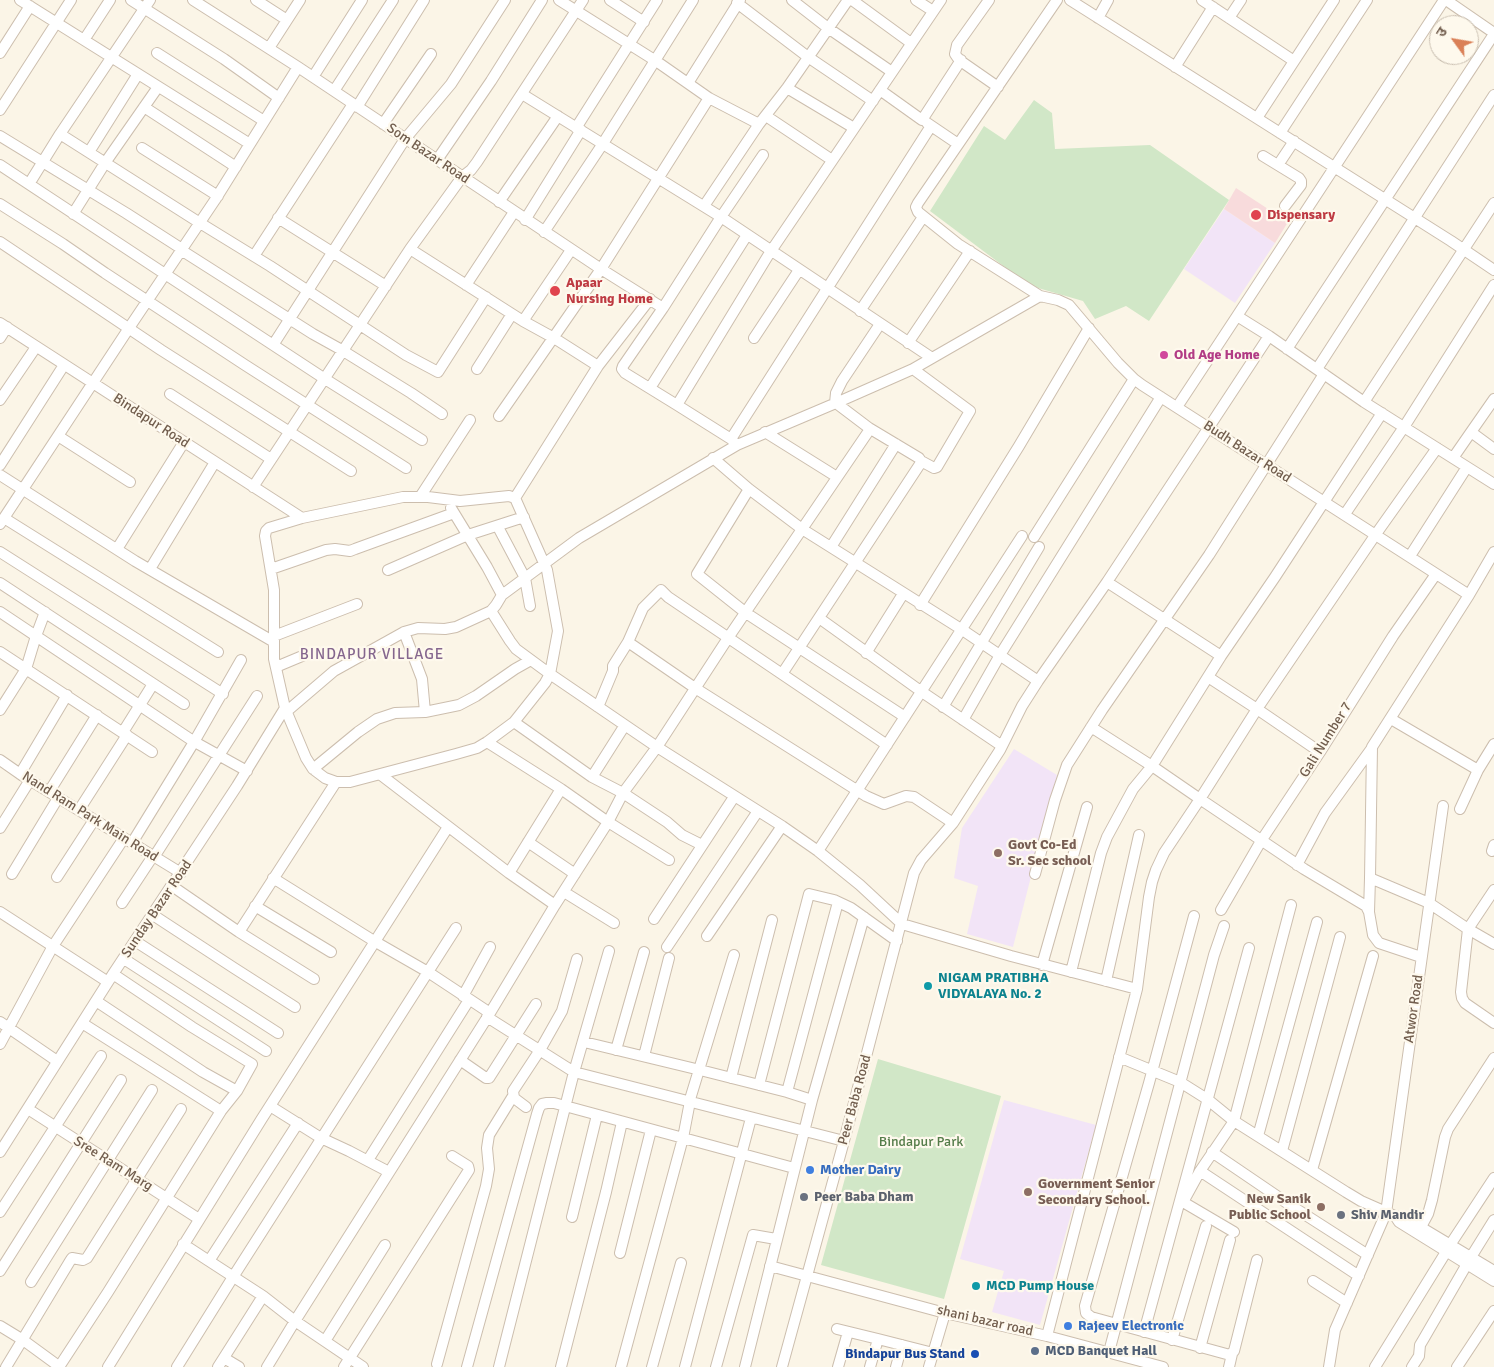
<!DOCTYPE html>
<html>
<head>
<meta charset="utf-8">
<style>
  body { margin:0 }
  #map { position:relative; width:1494px; height:1367px; overflow:hidden; background:#fbf5e7; font-family:Signika,"Noto Sans Devanagari",sans-serif }
  canvas { display:block }
  .north { position:absolute; left:1429px; top:15px; width:50px; height:50px; box-sizing:border-box; background:#fef9ed; border:1px solid #c6bbad; border-radius:50%; rotate:302deg; font-size:14px; font-weight:700; line-height:20px; text-align:center; color:#725e4e }
  .north::after { content:''; display:block; margin:auto; width:18px; height:22px; background:#da8057; clip-path:polygon(50% 0,100% 100%,50% 72%,0 100%) }
</style>
</head>
<body>
<div id="map">
<canvas width="1494" height="1367"></canvas>
<div class="north">उ</div>
</div>
<script>
const g = document.querySelector('canvas').getContext('2d');
g.lineJoin = 'round';
function fillPath(path, color) { g.fillStyle = color; g.fill(path, 'evenodd'); }
const poly = rows => new Path2D(rows.map(r => 'M' + r).join(''));
function strokePath(path, color, width, dash) { g.strokeStyle = color; g.lineWidth = width; g.lineCap = dash ? 'butt' : 'round'; g.setLineDash(dash || []); g.stroke(path); }
function drawText(font, color, halo, rows, align = 'center') {
  g.font = font + ' Signika,sans-serif'; g.lineWidth = 4.5; g.setLineDash([]); g.textBaseline = 'middle'; g.strokeStyle = halo; g.fillStyle = color; for (const [text, x, y, turn = 0] of rows) {
    g.save(); g.translate(x, y); g.rotate((+turn || 0) * Math.PI / 180); g.textAlign = isNaN(turn) ? turn : align; if (halo) g.strokeText(text, 0, 0); g.fillText(text, 0, 0); g.restore();
  }
}
const education = poly([
  [1224,209,1275,243,1235,303,1184,269],
  [1014,749,1057,775,1013,947,967,934,978,886,954,878,962,828],
  [1004,1100,1096,1125,1040,1325,992,1312,1004,1271,960,1259]
]);
const medical = poly([
  [1236,188,1288,222,1275,243,1224,209]
]);
const green = poly([
  [1034,100,1052,113,1055,149,1150,145,1229,200,1149,321,1126,306,1095,319,1083,301,1038,288,1022,280,930,211,984,126,1005,140],
  [878,1059,1001,1096,944,1299,821,1265]
]);
const minor = poly([
  [20,0,250,144],
  [131,0,224,59,279,98],
  [193,0,298,67,601,269,663,308],
  [256,0,287,20],
  [559,0,656,61,709,98,759,124],
  [610,0,644,22],
  [792,0,828,28,892,72],
  [852,0,911,43],
  [916,0,933,11],
  [989,0,957,45,955,54,957,57,962,62,998,87],
  [1057,0,918,203,916,207,918,212,958,244,1040,296,1058,300,1069,305,1118,363,1134,379,1142,385,1469,595],
  [1070,0,1451,241,1494,270],
  [1202,0,1294,61],
  [1446,0,1494,33],
  [737,3,808,57,873,101],
  [1098,18,1108,0],
  [1229,18,1241,0],
  [84,40,110,0],
  [269,48,300,0],
  [0,53,30,6],
  [157,53,264,121],
  [1175,67,1213,7],
  [313,77,362,0],
  [688,83,740,0],
  [787,88,854,128],
  [880,90,922,120,961,60],
  [334,91,393,0],
  [522,94,721,217,932,358],
  [144,107,236,167],
  [357,107,424,0],
  [0,110,71,0],
  [766,116,832,160],
  [1257,118,1334,0],
  [927,123,958,144],
  [383,124,431,54],
  [576,128,657,0],
  [1280,133,1367,0],
  [60,134,200,223,270,266,406,355,438,372,486,297],
  [0,136,126,213,182,249],
  [142,148,218,196],
  [89,152,138,74],
  [1263,156,1299,178,1301,181,1301,185,1285,206],
  [437,160,491,81,542,0],
  [0,165,165,274,325,379,422,440],
  [1278,165,1294,141],
  [29,184,60,134,150,0],
  [499,202,558,116],
  [0,204,63,244,105,273,245,365,406,468],
  [704,206,759,124,787,88,848,0],
  [73,214,105,163,158,87],
  [278,218,386,286],
  [525,220,581,130],
  [544,232,602,145,693,0],
  [0,242,161,350,351,471],
  [410,249,462,177,471,170,477,162,583,0],
  [181,250,313,334,340,349,411,393,442,414],
  [254,256,353,104],
  [466,285,514,212],
  [860,311,923,217],
  [1237,316,1444,0],
  [523,321,571,250],
  [0,323,302,518],
  [0,338,7,327],
  [754,338,799,270],
  [908,343,970,251],
  [273,345,405,139,451,84,505,0],
  [1287,349,1494,34],
  [477,369,512,314],
  [913,369,970,411,937,467,934,468,921,461],
  [1317,369,1494,95],
  [650,388,747,235],
  [170,394,271,459],
  [1494,399,1471,432,1494,449],
  [0,400,36,347],
  [1364,402,1494,484],
  [835,403,836,393,842,381,880,324],
  [677,405,769,254,941,0],
  [1177,407,1237,316,1269,336],
  [499,416,601,269,709,98],
  [765,432,837,477],
  [58,436,130,482],
  [731,439,931,126],
  [737,445,731,439,677,405,625,373,622,369,623,366,663,308,721,217,763,155],
  [713,458,749,489,802,529,961,629,1038,681],
  [1453,458,1471,432],
  [0,465,64,365],
  [0,475,135,561,274,642],
  [253,487,410,249,523,321,554,338,598,366],
  [749,489,697,574,746,613,905,717],
  [509,496,515,498,547,570,558,631,550,674,545,683,514,722,487,742,477,748,456,754,350,782,336,782,325,778,313,769,306,758,285,708,274,659,274,590,265,536,266,531,269,528,302,518,403,497,428,497,460,501,509,496],
  [420,497,470,420],
  [515,498,598,366,650,299],
  [451,508,487,567,502,595],
  [1345,514,1404,427,1494,285],
  [4,518,218,652],
  [0,524,129,328,215,200,298,67],
  [498,527,525,578,530,606],
  [1034,537,1134,379],
  [831,547,896,444],
  [117,549,184,442],
  [0,552,223,694],
  [1494,552,1469,595,1372,747,1370,878,1429,903,1468,929,1494,944],
  [1410,556,1467,467],
  [150,569,215,462],
  [271,569,326,550,335,549,350,551,355,549,454,513],
  [388,570,468,535,524,517],
  [1107,582,1221,656],
  [0,583,184,704],
  [920,605,1019,446,1089,328],
  [491,611,510,641,516,649,550,674,657,747,782,826,818,851,860,885,902,924,1011,956,1137,989],
  [0,612,193,741,247,771],
  [819,618,922,692,1002,746],
  [404,632,422,679,425,712],
  [274,636,357,604],
  [628,642,695,688,866,796,884,804,906,796,914,797,953,823],
  [0,652,152,752],
  [866,653,903,594],
  [276,667,307,654],
  [782,674,920,464,921,461,919,458,869,428],
  [1208,677,1257,709,1320,752],
  [598,707,613,671,613,666,628,642,643,608,661,590,668,597,887,745],
  [943,707,1039,547],
  [0,710,26,669,36,636,45,612],
  [286,712,334,671,404,632,418,628,445,629,456,627,491,611,496,605,502,595,579,538,737,445,836,403,913,369,1040,296],
  [1391,719,1478,770],
  [963,720,1000,655,1161,397],
  [514,722,592,777,623,793,667,822,682,835,702,845],
  [1091,727,1152,766,1221,656,1275,577,1382,413],
  [123,732,153,684],
  [487,742,561,789,608,822,669,860],
  [0,760,23,776,181,873],
  [313,769,358,732,377,719,395,713,425,712,459,705,476,696,515,669,531,660],
  [20,774,67,695],
  [381,775,509,873],
  [592,777,625,725],
  [49,792,97,715],
  [1460,809,1478,770,1494,744],
  [79,810,127,735],
  [0,828,30,780],
  [528,842,575,874],
  [132,843,194,742,241,660],
  [818,851,1022,536],
  [1492,851,1494,845],
  [154,857,257,696],
  [1297,865,1325,813,1372,748],
  [12,874,58,798],
  [1035,874,1055,800,1067,765,1102,710,1209,555,1324,374],
  [57,877,94,820],
  [273,878,374,941,428,972,490,1013],
  [172,886,239,932,314,979],
  [1494,890,1468,929,1461,992,1462,998,1465,1003,1494,1023],
  [564,892,614,923],
  [122,903,153,856],
  [555,905,509,873,561,789],
  [255,906,331,952],
  [1221,910,1261,841,1320,752,1393,636,1436,574],
  [0,912,108,982],
  [1369,912,1370,878],
  [153,915,234,968,295,1007],
  [1194,916,1149,1083,1085,1306,1086,1313,1091,1317,1230,1355,1234,1351,1257,1260],
  [654,919,734,797],
  [239,932,336,782],
  [707,936,782,826],
  [135,941,278,1033],
  [667,947,758,811],
  [1421,957,1379,943,1373,935,1369,912,1366,906,1304,869,1200,799,1257,709,1376,534,1437,448],
  [124,959,266,1051],
  [1042,965,1087,807],
  [1106,981,1139,835],
  [463,996,490,947],
  [96,1001,203,1072,237,1091],
  [487,1017,574,1072,844,1141],
  [0,1022,57,1061],
  [82,1023,221,1111],
  [584,1042,700,1070,787,1092,812,1100],
  [0,1044,53,946,124,838],
  [616,1050,644,952],
  [644,1056,669,958],
  [1119,1057,1180,1082,1207,1099,1234,1121,1346,1192,1361,1201,1395,1216],
  [460,1060,486,1078,489,1078,536,1004],
  [731,1078,772,920],
  [759,1085,809,894,834,900,851,908,897,941],
  [787,1092,838,902],
  [270,1106,321,1138,349,1151,389,1172],
  [526,1107,514,1098,513,1091,540,1050,562,1011,577,959],
  [28,1109,199,1219],
  [1258,1136,1317,922],
  [1282,1151,1340,937],
  [0,1152,113,974,237,786,285,708],
  [1212,1152,1290,1205,1368,1255],
  [368,1160,469,1000],
  [1312,1170,1373,956],
  [1200,1171,1359,1276],
  [0,1212,101,1056],
  [572,1217,597,1115],
  [1421,1227,1428,1214,1432,1200,1445,1137,1448,1129,1494,1058],
  [1234,1232,1183,1202,1200,1171,1234,1121,1291,905],
  [183,1244,209,1261,298,1123],
  [1450,1245,1494,1178],
  [620,1253,651,1130],
  [1471,1257,1494,1220],
  [209,1261,263,1296,295,1321,490,1013,555,905,608,822,623,793,657,747,728,638,868,432,869,428,836,403],
  [770,1266,945,1313,1047,1336,1163,1367],
  [0,1271,121,1080],
  [1494,1271,1402,1216,1395,1216,1399,1222,1494,1281],
  [1313,1281,1347,1303],
  [31,1282,152,1090],
  [0,1326,23,1340,60,1367],
  [837,1329,878,1339],
  [1144,1332,1249,948],
  [1047,1336,1137,989,1149,897,1152,882,1156,870,1164,853,1200,799,1152,766,1133,789,1107,837,1101,853,1071,972],
  [1172,1340,1206,1226],
  [325,1341,385,1245],
  [1200,1348,1230,1240],
  [1109,1352,1214,955,1224,926],
  [224,1358,239,1367],
  [437,1364,486,1186,489,1169,487,1148,489,1135,513,1096],
  [6,1367,70,1261,72,1258,83,1260,87,1258,181,1109],
  [59,1367,108,1292,221,1111,237,1091,252,1064,192,1027,113,974],
  [108,1367,261,1120,448,827],
  [177,1367,233,1277,456,928],
  [218,1367,263,1296],
  [267,1367,295,1321,363,1367],
  [344,1367,469,1170,468,1166,452,1156],
  [467,1367,537,1114,539,1108,542,1104,547,1103,554,1103,794,1168],
  [499,1367,574,1072,609,951],
  [561,1367,606,1192,622,1122],
  [621,1367,683,1138,691,1096,734,955],
  [652,1367,681,1263],
  [685,1367,751,1118],
  [716,1367,753,1235,776,1239],
  [745,1367,812,1100,864,917],
  [782,1367,844,1141,914,873,921,860,953,823,1000,750,1022,706,1038,681,1107,582,1269,336,1364,402,1494,203],
  [838,1367,848,1332],
  [870,1367,878,1339,933,1353],
  [896,1367,902,1345],
  [929,1367,945,1313],
  [1229,1367,1232,1354],
  [1329,1367,1335,1330,1386,1213,1443,806],
  [1375,1367,1446,1252],
  [1412,1367,1419,1356,1420,1345,1423,1340,1467,1264],
  [1457,1367,1494,1311]
]);
const markers = [
  [1256,215,6,"#e0444e"],
  [555,291,6,"#e0444e"],
  [1164,355,5,"#d1479c"],
  [998,853,5,"#8d6e63"],
  [928,986,5,"#0f9aa8"],
  [810,1170,5,"#3f7fe0"],
  [1028,1192,5,"#8d6e63"],
  [804,1197,5,"#6b7280"],
  [1321,1207,5,"#8d6e63"],
  [1341,1215,5,"#6b7280"],
  [976,1286,5,"#0f9aa8"],
  [1068,1326,5,"#3f7fe0"],
  [1035,1351,5,"#5c6f8a"],
  [975,1354,5,"#1a4fb4"]
];
const streetNames = [
  ["Som Bazar Road",428,154,34],
  ["Bindapur Road",151,421,33],
  ["Budh Bazar Road",1247,452,33],
  ["Gali Number 7",1326,740,-58],
  ["Nand Ram Park Main Road",90,817,32],
  ["Sunday Bazar Road",157,909,-56],
  ["Atwor Road",1414,1009,-82],
  ["Peer Baba Road",855,1100,-75],
  ["Sree Ram Marg",113,1164,32],
  ["shani bazar road",985,1321,13]
];
const healthNames = [
  ["Dispensary",1267,215],
  ["Apaar",566,283],
  ["Nursing Home",566,299]
];
const hotelNames = [
  ["Old Age Home",1174,355]
];
const educationNames = [
  ["Govt Co-Ed",1008,845],
  ["Sr. Sec school",1008,861],
  ["Government Senior",1038,1184],
  ["Secondary School.",1038,1200],
  ["New Sanik",1311,1199,"right"],
  ["Public School",1311,1215,"right"]
];
const cultureNames = [
  ["NIGAM PRATIBHA",938,978],
  ["VIDYALAYA No. 2",938,994],
  ["MCD Pump House",986,1286]
];
const parkNames = [
  ["Bindapur Park",921,1142]
];
const shopNames = [
  ["Mother Dairy",820,1170],
  ["Rajeev Electronic",1078,1326]
];
const worshipNames = [
  ["Peer Baba Dham",814,1197],
  ["Shiv Mandir",1351,1215]
];
const serviceNames = [
  ["MCD Banquet Hall",1045,1351]
];
const transitNames = [
  ["Bindapur Bus Stand",965,1354]
];
const neighbourhoodNames = [
  ["BINDAPUR VILLAGE",372,655]
];
fillPath(education, '#f2e4f7');
fillPath(medical, '#f8dbdc');
fillPath(green, '#d1e7c7');
strokePath(minor, '#ccbeae', 12);
strokePath(minor, '#fff', 10);
for (const [x, y, r, color] of markers) { const dot = new Path2D(); dot.arc(x, y, r, 0, 2 * Math.PI); g.fillStyle = color; g.fill(dot); strokePath(dot, '#fef9ed', 2); }
drawText('14px', '#725e4e', '#fef9ed', streetNames);
drawText('bold 14px', '#be3a42', '#fef9ed', healthNames, 'left');
drawText('bold 14px', '#b23c85', '#fef9ed', hotelNames, 'left');
drawText('bold 14px', '#785e54', '#fef9ed', educationNames, 'left');
drawText('bold 14px', '#0d838f', '#fef9ed', cultureNames, 'left');
drawText('14px', '#547c49', '#fef9ed', parkNames);
drawText('bold 14px', '#366cbe', '#fef9ed', shopNames, 'left');
drawText('bold 14px', '#5b616d', '#fef9ed', worshipNames, 'left');
drawText('bold 14px', '#4e5e75', '#fef9ed', serviceNames, 'left');
drawText('bold 14px', '#164399', '#fef9ed', transitNames, 'right');
g.letterSpacing = '1px';
drawText('15px', '#85668e', '#fef9ed', neighbourhoodNames);
g.letterSpacing = '0px';
</script>
</body>
</html>
